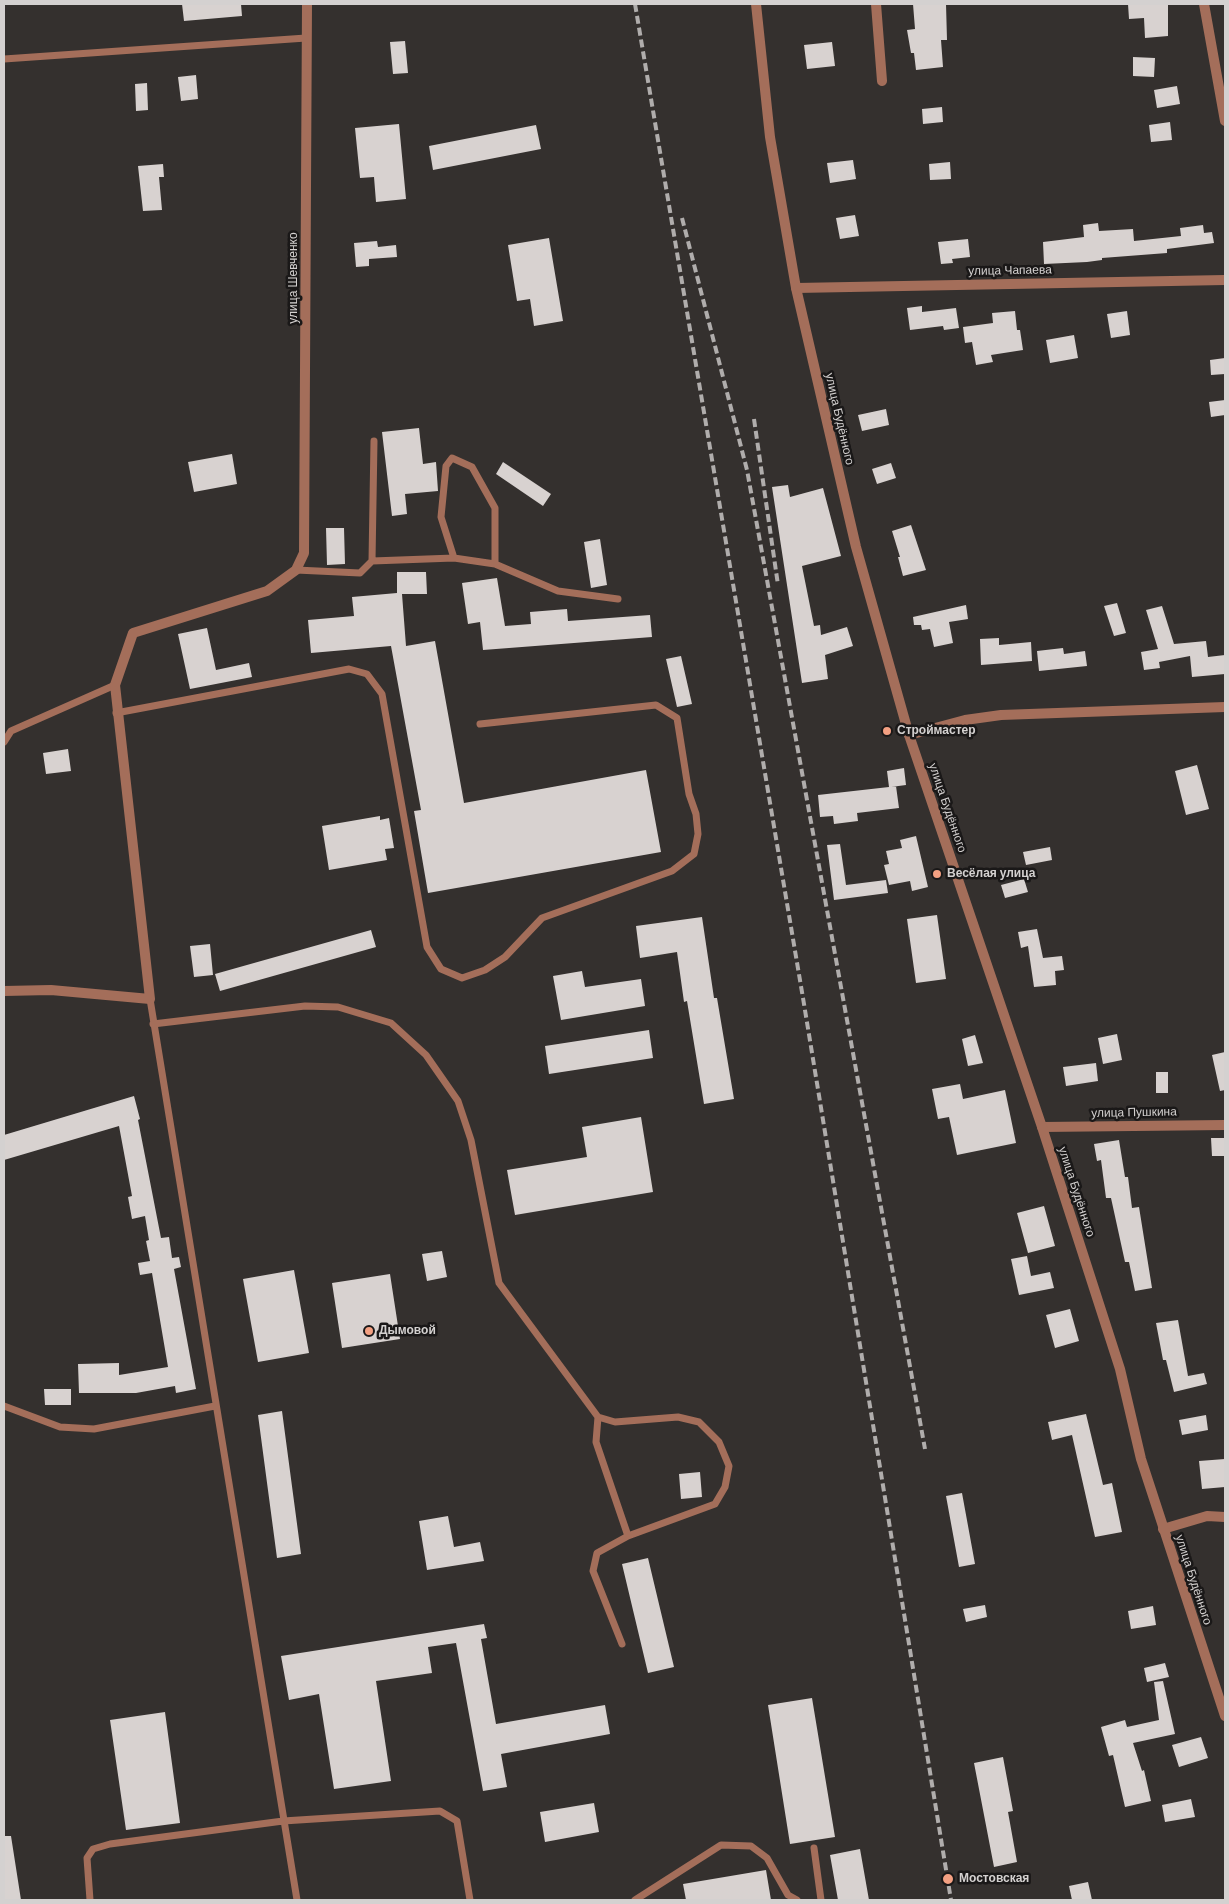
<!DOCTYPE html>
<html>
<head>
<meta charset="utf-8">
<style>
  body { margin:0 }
  #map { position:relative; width:1229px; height:1904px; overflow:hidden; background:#34302e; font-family:"DM Sans",sans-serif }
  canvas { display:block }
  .frame { position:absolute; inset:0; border:5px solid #d4d1d0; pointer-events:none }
</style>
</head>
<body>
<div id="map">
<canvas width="1229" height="1904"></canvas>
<div class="frame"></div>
</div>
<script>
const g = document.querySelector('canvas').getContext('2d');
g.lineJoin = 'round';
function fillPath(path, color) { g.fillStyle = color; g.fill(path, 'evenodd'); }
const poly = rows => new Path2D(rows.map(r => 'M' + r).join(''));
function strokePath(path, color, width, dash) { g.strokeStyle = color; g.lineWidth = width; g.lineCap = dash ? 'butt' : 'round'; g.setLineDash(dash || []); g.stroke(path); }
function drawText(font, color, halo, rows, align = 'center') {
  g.font = font + ' "DM Sans",sans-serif'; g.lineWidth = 5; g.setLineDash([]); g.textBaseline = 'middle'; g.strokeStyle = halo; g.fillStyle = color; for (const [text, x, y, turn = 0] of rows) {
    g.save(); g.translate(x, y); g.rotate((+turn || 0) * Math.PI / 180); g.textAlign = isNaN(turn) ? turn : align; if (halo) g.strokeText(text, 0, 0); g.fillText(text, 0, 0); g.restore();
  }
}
const building = poly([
  [182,4,241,4,242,16,184,21],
  [913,4,946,4,947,40,941,40,943,67,916,70,914,53,911,53,907,30,915,29],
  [1128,4,1168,4,1168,36,1145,38,1144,18,1129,19],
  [405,41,408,73,393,74,390,42],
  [832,42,835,66,807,69,804,45],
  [1133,57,1155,58,1154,77,1133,76],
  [196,75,198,99,181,101,178,77],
  [147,83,148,110,136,111,135,84],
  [1177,86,1180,104,1157,108,1154,90],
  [942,107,943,122,923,124,922,109],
  [1170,122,1172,140,1151,142,1149,125],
  [399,124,406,199,376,202,374,177,360,178,355,128],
  [536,125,541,149,433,170,429,146],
  [853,160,856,179,830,183,827,163],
  [950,162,951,179,930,180,929,164],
  [163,164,164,177,159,177,162,210,143,211,138,166],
  [855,215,859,236,840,239,836,218],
  [1098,223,1099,231,1133,229,1134,241,1181,236,1180,228,1203,225,1204,233,1212,232,1214,243,1167,249,1167,253,1102,258,1102,260,1087,262,1044,264,1043,242,1084,237,1083,225],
  [549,238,563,321,534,326,530,299,517,301,508,245],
  [968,239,970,257,952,259,953,263,941,264,938,242],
  [377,241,378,247,396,245,397,257,369,259,369,266,356,267,354,243],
  [922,306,922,312,956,308,959,328,944,330,943,326,910,330,907,308],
  [1015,311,1017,330,1020,330,1023,350,991,355,993,362,976,365,972,342,965,343,963,327,993,323,992,313],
  [1127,311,1130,335,1111,338,1107,314],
  [1074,335,1078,358,1050,363,1046,340],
  [1225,358,1225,374,1211,375,1210,360],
  [1225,400,1225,415,1211,417,1209,402],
  [886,409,889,425,862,431,858,415],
  [419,428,423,464,436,462,438,491,405,494,407,514,392,516,382,432],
  [232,454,237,484,194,492,188,462],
  [503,462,551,494,543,506,496,474],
  [891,463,896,478,877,484,872,469],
  [788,485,790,497,823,488,841,556,802,566,814,626,820,625,821,635,847,627,853,646,825,655,828,679,802,683,772,487],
  [911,525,926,570,903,576,898,557,900,557,892,531],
  [326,528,344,528,345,564,327,565],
  [600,539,607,585,591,588,584,542],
  [397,572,426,572,427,594,402,594,406,646,435,641,464,803,646,770,661,852,428,893,414,811,421,810,391,646,311,653,308,620,354,616,352,597,397,593],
  [497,578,505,626,531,624,530,612,567,609,568,621,650,615,652,637,483,650,480,622,468,624,462,583],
  [1117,603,1126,633,1114,636,1104,606],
  [966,605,968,619,949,622,953,643,934,647,930,629,922,630,921,625,914,625,913,617],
  [1162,606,1174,644,1206,641,1208,657,1225,655,1225,674,1192,677,1190,656,1159,662,1160,668,1144,670,1141,652,1158,649,1146,610],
  [207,628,216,670,249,663,252,677,190,689,178,634],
  [999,638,999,645,1031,642,1032,661,981,665,980,639],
  [1063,648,1064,654,1085,651,1087,666,1039,671,1037,651],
  [681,656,692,704,677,707,666,659],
  [68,749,71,771,46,774,43,753],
  [1197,765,1209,809,1186,815,1175,771],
  [904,768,906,785,891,787,896,786,899,808,857,813,858,821,834,824,833,816,820,817,818,795,889,787,887,771],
  [380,816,380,820,389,818,394,848,385,849,387,860,329,870,322,826],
  [916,836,928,887,912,891,910,881,889,885,884,865,889,864,886,851,902,848,900,840],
  [840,844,846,885,886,880,888,893,834,900,827,845],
  [1050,847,1052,860,1026,865,1023,852],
  [1024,879,1028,892,1005,898,1001,885],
  [937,915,946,979,916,983,907,919],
  [702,917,714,998,717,998,734,1099,704,1104,687,1001,684,1002,677,952,640,958,636,926],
  [1037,929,1043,958,1062,956,1064,970,1055,971,1056,985,1034,987,1028,946,1021,948,1018,932],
  [371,930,376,947,220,991,215,974],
  [210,944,213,975,194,977,190,946],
  [582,971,585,987,641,979,645,1006,561,1020,553,976],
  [649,1030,653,1058,549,1074,545,1046],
  [1117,1034,1122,1060,1103,1064,1098,1038],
  [975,1035,983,1063,968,1066,962,1039],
  [1225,1052,1225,1090,1220,1091,1212,1055],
  [1096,1063,1098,1081,1066,1086,1063,1067],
  [1156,1072,1168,1072,1168,1093,1156,1093],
  [960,1084,963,1099,1005,1090,1016,1143,957,1155,949,1117,938,1119,932,1089],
  [134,1096,140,1119,138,1120,161,1238,169,1237,172,1258,179,1257,181,1267,174,1269,196,1389,176,1393,175,1386,136,1393,79,1393,78,1364,119,1363,119,1375,168,1367,152,1273,140,1275,138,1263,150,1261,146,1241,149,1240,145,1216,132,1219,128,1197,132,1196,119,1126,4,1160,4,1135],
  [641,1117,653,1192,515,1215,507,1170,587,1157,582,1127],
  [1211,1138,1225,1138,1225,1156,1212,1156],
  [1119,1140,1125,1177,1128,1177,1132,1208,1139,1207,1152,1288,1135,1291,1129,1262,1125,1262,1111,1198,1106,1198,1101,1160,1097,1161,1094,1144],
  [1044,1206,1055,1246,1028,1253,1017,1213],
  [442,1251,447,1277,427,1281,422,1254],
  [1027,1256,1031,1276,1050,1272,1054,1288,1019,1295,1011,1259],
  [294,1270,309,1353,258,1362,243,1279],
  [390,1274,400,1339,342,1348,332,1283],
  [1070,1309,1079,1341,1055,1348,1046,1315],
  [1178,1320,1188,1376,1204,1373,1207,1384,1174,1392,1166,1360,1163,1360,1156,1323],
  [44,1389,71,1389,71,1405,45,1405],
  [282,1411,301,1554,277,1558,258,1415],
  [1086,1414,1103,1485,1112,1483,1122,1532,1095,1537,1072,1435,1052,1440,1048,1422],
  [1206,1415,1208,1430,1182,1435,1179,1420],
  [1225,1459,1225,1487,1202,1489,1199,1461],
  [700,1472,702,1497,681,1499,679,1474],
  [962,1493,975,1564,959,1567,946,1496],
  [448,1516,454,1547,480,1542,484,1561,427,1570,419,1521],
  [648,1558,674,1667,648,1673,622,1564],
  [985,1605,987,1617,966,1622,963,1609],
  [1153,1606,1156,1625,1131,1629,1128,1611],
  [484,1624,487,1638,481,1639,496,1724,605,1705,610,1734,501,1754,507,1787,483,1791,456,1643,428,1647,432,1673,376,1681,391,1781,334,1789,319,1694,289,1700,281,1656],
  [1165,1663,1169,1677,1147,1682,1144,1668],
  [1163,1681,1175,1734,1133,1743,1142,1771,1144,1770,1151,1801,1125,1807,1113,1755,1109,1756,1101,1727,1125,1720,1127,1727,1159,1720,1154,1682],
  [812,1698,835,1837,790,1844,768,1705],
  [165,1712,180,1823,126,1830,110,1720],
  [1201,1737,1208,1758,1179,1767,1172,1745],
  [1003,1757,1013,1811,1008,1812,1017,1862,994,1867,974,1763],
  [1191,1799,1195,1817,1165,1822,1162,1805],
  [594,1803,599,1832,545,1842,540,1812],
  [4,1836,11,1836,21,1900,4,1900],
  [860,1849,869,1900,838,1900,830,1855],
  [766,1870,771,1900,686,1900,683,1884],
  [1088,1882,1092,1900,1072,1900,1069,1886]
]);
const service = poly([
  [4,59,306,38],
  [454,558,441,517,446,466,452,458,472,467,495,508,495,564],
  [372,561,454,558,495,564,558,591,618,599],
  [296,570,360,573,372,561,374,441],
  [116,713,349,669,367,674,382,694,427,947,441,969,462,978,485,970,505,957,542,918,672,871,694,854,698,834,696,814,689,794,677,718,656,705,480,724],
  [4,742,11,731,115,685],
  [150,999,297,1900],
  [153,1024,305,1006,338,1007,391,1023,426,1055,458,1101,471,1140,499,1283,598,1417,615,1422,678,1417,699,1422,719,1442,729,1466,725,1487,715,1504,628,1536,597,1553,593,1571,622,1644],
  [4,1406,60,1427,94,1429,215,1406],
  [598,1417,596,1442,628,1536],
  [814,1848,821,1900],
  [90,1900,87,1858,93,1849,110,1844,283,1821,440,1811,457,1821,470,1900],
  [635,1900,721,1845,751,1846,767,1858,788,1895,797,1900]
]);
const minor = poly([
  [876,4,882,81],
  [1204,4,1225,121],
  [796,288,1225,280],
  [909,735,965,720,1001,715,1225,707],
  [4,991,51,990,150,999,115,685,133,633,267,591,296,570,304,553,307,4],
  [1042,1127,1225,1125],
  [1163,1529,1207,1516,1225,1517]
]);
const tertiary = poly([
  [756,4,770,137,796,288,856,547,909,735,1042,1127,1120,1369,1141,1459,1225,1716]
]);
const rail = poly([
  [635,4,803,998,951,1900],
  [682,218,747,470,925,1449],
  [754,419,778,585]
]);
const markers = [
  [887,731,5,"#f3a082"],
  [937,874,5,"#f3a082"],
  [369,1331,5,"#f3a082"],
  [948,1879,6,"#f3a082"]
];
const streetNames = [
  ["улица Чапаева",1010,271,-1],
  ["улица Шевченко",294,278,-90],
  ["улица Будённого",839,419,77],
  ["улица Будённого",947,808,71],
  ["улица Пушкина",1134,1113,-1],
  ["улица Будённого",1076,1192,72],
  ["улица Будённого",1193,1580,72]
];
const poiNames = [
  ["Строймастер",897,731],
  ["Весёлая улица",947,874],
  ["Дымовой",379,1331],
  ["Мостовская",959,1879]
];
fillPath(building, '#d8d2d0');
strokePath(service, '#a46e5a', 7);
strokePath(minor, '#a46e5a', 10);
strokePath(tertiary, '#a46e5a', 10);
strokePath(rail, '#b0adac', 4, [8, 4]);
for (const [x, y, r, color] of markers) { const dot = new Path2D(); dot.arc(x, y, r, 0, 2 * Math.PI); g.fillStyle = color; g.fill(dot); strokePath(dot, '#1a1818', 2); }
drawText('12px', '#d4d1d0', '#1a1818', streetNames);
drawText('bold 12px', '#d4d1d0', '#1a1818', poiNames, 'left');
</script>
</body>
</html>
